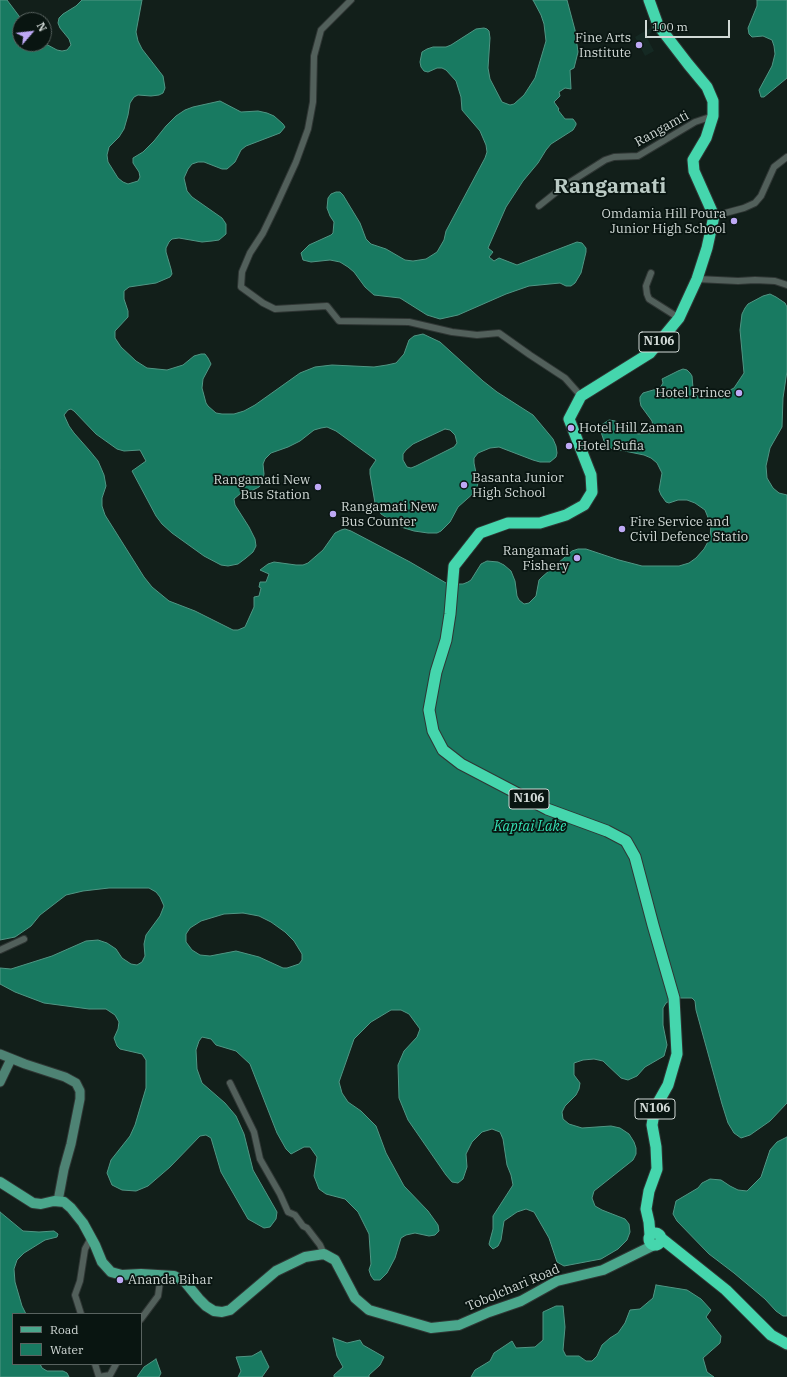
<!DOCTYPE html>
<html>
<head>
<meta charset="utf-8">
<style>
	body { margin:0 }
	#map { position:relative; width:787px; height:1377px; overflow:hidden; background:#121f1a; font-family:"IBM Plex Serif",serif }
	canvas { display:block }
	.legend { position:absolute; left:12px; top:1313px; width:130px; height:52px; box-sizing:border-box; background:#091511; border:1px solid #596360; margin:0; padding:5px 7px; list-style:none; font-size:12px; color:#d1d9d6 }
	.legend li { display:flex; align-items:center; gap:8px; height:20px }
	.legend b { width:20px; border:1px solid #596360 }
	.north { position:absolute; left:12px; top:12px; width:40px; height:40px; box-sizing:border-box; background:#091511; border:1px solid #596360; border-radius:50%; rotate:62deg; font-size:11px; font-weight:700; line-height:16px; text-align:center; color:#d1d9d6 }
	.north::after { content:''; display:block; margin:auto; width:14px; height:18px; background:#bea9f5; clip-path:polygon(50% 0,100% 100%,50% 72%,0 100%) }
	.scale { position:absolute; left:645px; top:20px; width:85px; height:18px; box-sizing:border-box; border:2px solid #d1d9d6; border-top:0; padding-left:5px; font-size:12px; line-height:14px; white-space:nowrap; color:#d1d9d6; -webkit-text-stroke:3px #091511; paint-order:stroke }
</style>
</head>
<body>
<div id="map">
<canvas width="787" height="1377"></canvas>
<ul class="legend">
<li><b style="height:5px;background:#4aa78c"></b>Road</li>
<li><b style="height:11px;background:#187a61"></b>Water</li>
</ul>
<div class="north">N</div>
<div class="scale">100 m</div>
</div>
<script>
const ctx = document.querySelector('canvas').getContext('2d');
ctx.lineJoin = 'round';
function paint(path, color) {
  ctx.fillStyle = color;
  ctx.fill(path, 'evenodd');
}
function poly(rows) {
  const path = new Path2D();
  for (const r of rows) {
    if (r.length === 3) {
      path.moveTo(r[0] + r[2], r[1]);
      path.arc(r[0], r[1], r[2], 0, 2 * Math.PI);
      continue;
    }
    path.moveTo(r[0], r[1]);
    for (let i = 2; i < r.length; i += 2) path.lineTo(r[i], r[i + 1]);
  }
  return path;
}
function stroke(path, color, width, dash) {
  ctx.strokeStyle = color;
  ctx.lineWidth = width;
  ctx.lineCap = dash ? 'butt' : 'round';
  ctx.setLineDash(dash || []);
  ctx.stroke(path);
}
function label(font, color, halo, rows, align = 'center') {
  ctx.font = font + ' "IBM Plex Serif",serif';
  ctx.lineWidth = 3.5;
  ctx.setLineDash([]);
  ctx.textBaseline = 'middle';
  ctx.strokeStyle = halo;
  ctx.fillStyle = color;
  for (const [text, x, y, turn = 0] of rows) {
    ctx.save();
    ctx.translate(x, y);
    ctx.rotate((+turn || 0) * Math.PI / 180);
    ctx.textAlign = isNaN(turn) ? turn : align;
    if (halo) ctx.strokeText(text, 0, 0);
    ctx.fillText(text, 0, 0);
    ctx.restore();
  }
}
paint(poly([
	[652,27,654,31,646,36,654,51,645,56,635,37]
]), '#152923');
const water = poly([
	[0,0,7,0,22,20,20,20,20,44,44,43,57,50,62,51,67,50,71,45,69,39,60,28,58,23,59,18,63,14,76,6,82,0,142,0,136,32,138,41,142,49,163,76,165,88,163,93,159,95,151,96,138,95,134,97,130,103,128,115,124,129,119,137,109,147,107,155,108,162,118,178,123,182,128,184,138,181,140,177,139,172,133,163,133,158,143,152,154,141,166,126,176,116,185,110,193,107,220,101,241,112,258,111,267,113,274,116,283,124,285,127,280,133,246,146,241,150,235,162,227,169,222,169,204,162,198,162,192,164,188,169,184,178,187,191,192,197,222,218,226,224,226,234,219,240,212,241,202,242,179,238,172,239,169,242,166,248,166,252,171,269,172,274,170,277,156,283,129,287,124,291,124,299,128,311,128,317,115,331,115,338,121,347,136,361,147,368,167,370,183,365,194,356,201,354,205,354,208,358,211,364,203,379,202,388,206,403,208,406,216,413,222,414,234,414,244,411,255,405,300,373,315,367,332,365,374,367,387,365,396,363,404,354,409,340,414,336,423,334,440,342,483,381,497,392,533,415,553,439,556,446,557,453,556,457,550,462,540,462,533,460,499,447,490,448,478,453,474,458,474,463,478,483,476,491,458,507,450,522,441,531,437,533,428,533,414,531,401,527,381,514,375,503,370,474,370,469,376,460,336,431,327,427,321,428,314,430,300,441,288,447,271,453,265,459,263,464,264,474,262,483,259,487,249,492,241,493,234,499,235,505,249,527,255,539,256,546,253,552,246,558,238,564,228,566,221,565,204,556,172,533,162,524,156,516,132,471,146,461,140,450,124,451,117,449,96,434,74,411,71,409,68,410,64,415,69,426,74,433,89,450,98,461,104,475,106,486,102,498,102,506,105,515,144,577,152,587,169,601,195,611,233,630,238,630,245,627,254,607,254,597,259,596,261,588,259,587,260,582,266,582,269,574,260,570,268,564,274,562,296,565,303,565,308,563,323,550,335,533,341,530,345,529,351,531,410,562,446,583,452,584,463,584,468,582,471,580,481,564,487,561,498,562,504,565,511,571,515,581,517,596,519,600,524,604,529,603,536,596,539,580,542,577,565,557,572,551,578,549,586,549,619,560,642,566,679,566,689,563,696,558,704,549,710,538,711,525,705,510,695,503,687,500,678,500,669,503,666,502,661,495,659,490,662,473,657,463,651,458,644,455,610,448,604,441,601,432,600,426,609,420,615,421,638,434,650,433,653,426,652,421,641,406,640,401,640,397,643,393,660,388,663,383,662,379,678,371,683,369,687,370,690,373,692,376,693,388,696,395,700,398,707,398,717,397,734,388,744,373,740,330,742,314,745,308,748,304,763,296,770,294,776,297,785,303,787,307,787,371,783,398,782,427,770,448,766,466,767,478,773,488,779,493,787,495,787,1103,770,1121,750,1135,741,1138,734,1133,728,1123,722,1104,696,1010,695,1001,692,998,674,998,666,1003,663,1008,663,1025,667,1045,664,1056,645,1067,637,1076,628,1080,621,1078,603,1061,594,1059,583,1060,574,1063,574,1075,580,1083,579,1089,576,1095,565,1106,562,1112,563,1119,569,1124,582,1128,611,1126,620,1128,629,1134,634,1142,636,1148,636,1154,633,1160,594,1191,592,1198,595,1206,602,1210,625,1219,629,1224,630,1232,627,1240,618,1249,601,1259,564,1266,557,1262,549,1238,534,1212,526,1209,517,1212,504,1221,501,1240,498,1246,493,1249,490,1246,489,1244,493,1229,493,1216,513,1185,511,1175,507,1165,503,1139,500,1132,492,1129,482,1132,472,1142,466,1154,467,1167,463,1179,458,1183,452,1182,446,1175,408,1120,399,1098,398,1065,404,1051,417,1037,420,1029,409,1014,401,1010,391,1010,371,1022,354,1039,339,1082,342,1093,348,1102,361,1111,376,1126,386,1153,404,1186,428,1211,438,1225,439,1231,435,1235,429,1236,415,1233,406,1235,401,1238,395,1258,387,1273,380,1280,374,1280,371,1276,369,1270,371,1264,369,1234,358,1212,345,1199,326,1194,319,1189,314,1176,317,1157,310,1147,304,1147,291,1154,286,1149,277,1133,250,1064,236,1051,216,1045,211,1039,202,1037,199,1041,196,1050,197,1069,202,1083,225,1103,236,1116,244,1134,253,1170,277,1212,276,1219,270,1227,264,1228,248,1219,221,1172,211,1138,206,1135,200,1136,170,1167,148,1186,136,1191,122,1190,112,1185,107,1173,111,1160,130,1136,135,1125,146,1088,146,1060,142,1054,120,1049,117,1046,114,1038,118,1029,119,1022,115,1015,106,1009,89,1009,44,1003,15,992,0,984,0,968,11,969,52,956,86,941,98,940,107,943,116,949,122,958,131,964,137,965,142,962,145,956,144,944,146,935,160,916,164,906,160,897,156,892,149,888,109,888,83,891,66,895,40,915,31,926,15,937,0,940,0,0],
	[445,429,450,430,455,435,457,443,454,447,416,466,411,468,407,467,403,460,403,454,406,450,413,444,445,429],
	[243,913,259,916,271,922,285,932,294,941,302,954,302,960,299,964,287,968,283,968,259,957,236,951,210,956,200,955,192,950,186,942,186,934,190,928,201,921,224,914,243,913],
	[533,0,567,0,575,30,578,52,574,68,570,70,571,89,565,88,559,92,560,96,554,102,559,109,558,110,565,119,573,119,576,123,576,125,573,130,551,144,546,150,538,163,523,181,506,207,488,248,493,252,489,257,494,261,499,258,517,265,577,242,582,243,586,248,586,252,581,273,575,283,571,286,566,286,560,283,529,286,506,294,458,315,440,319,427,315,400,298,374,295,365,287,354,272,348,267,340,262,330,260,311,262,303,260,301,253,309,245,331,235,333,233,334,222,330,216,327,208,328,198,331,194,336,192,340,192,343,195,360,223,366,239,371,244,386,249,405,260,413,261,426,259,437,252,444,240,446,231,485,158,487,152,486,145,480,131,462,110,461,97,456,81,446,70,442,68,437,68,428,72,424,71,421,67,420,62,422,52,427,49,433,47,446,47,451,45,476,29,484,28,487,29,489,31,490,38,488,68,490,79,502,102,510,105,514,104,524,95,535,78,546,41,544,24,541,15,533,0],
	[757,0,787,0,787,78,764,97,761,97,759,90,772,66,775,54,774,46,772,40,763,36,752,37,749,34,748,28,757,6,757,0],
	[787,1137,787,1316,783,1316,776,1311,765,1299,734,1273,709,1254,677,1221,673,1214,676,1201,698,1188,702,1183,710,1179,721,1180,730,1186,738,1190,747,1191,761,1177,770,1150,777,1142,787,1137],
	[0,1212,23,1231,39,1232,54,1231,58,1234,57,1237,45,1240,24,1253,17,1260,14,1269,15,1282,22,1306,26,1314,13,1314,13,1364,40,1364,42,1368,47,1371,63,1371,67,1373,69,1377,0,1377,0,1212],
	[656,1285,687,1290,701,1299,711,1310,706,1317,721,1336,720,1343,703,1358,707,1372,714,1377,471,1377,475,1370,490,1361,494,1353,512,1341,516,1348,535,1347,543,1340,543,1312,556,1306,563,1306,565,1327,563,1350,566,1356,579,1356,586,1361,592,1361,597,1356,602,1345,610,1338,618,1333,625,1323,630,1310,640,1309,653,1298,656,1285],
	[333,1338,347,1343,360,1340,363,1345,384,1357,380,1365,369,1375,369,1377,334,1377,334,1375,343,1367,337,1356,333,1338],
	[261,1351,269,1367,262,1377,238,1377,241,1371,236,1357,252,1356,261,1351],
	[156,1359,161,1373,159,1377,137,1377,144,1367,156,1359]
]);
paint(water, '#187a61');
stroke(water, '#509684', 1);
const street = poly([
	[351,0,321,30,314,56,313,102,308,129,296,162,276,206,263,233,250,253,242,272,241,287,263,303,275,309,327,306,339,321,409,322,452,332,477,335,499,333,530,355,565,378,581,396],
	[539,206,564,186,605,160,614,157,638,156,695,122,713,116],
	[714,216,744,208,755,203,761,196,774,167,787,157],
	[651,273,646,286,647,294,649,299,679,318],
	[697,279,738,281,755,280,775,281,787,285],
	[0,950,24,939],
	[230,1083,254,1132,260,1159,280,1194,288,1212,295,1215,303,1226,307,1228,320,1245,324,1254],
	[81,1314,75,1295,80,1281,85,1249,91,1238],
	[141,1319,158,1296,161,1275],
	[95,1364,99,1377],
	[99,1377,110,1375,116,1364]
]);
const secondary = poly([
	[0,1054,25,1064,65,1077,76,1083,80,1091,80,1099,71,1144,64,1169,58,1201],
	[0,1082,11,1059]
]);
const primary = poly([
	[0,1182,33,1203,41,1204,54,1201,64,1202,71,1208,83,1223,95,1245,102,1262,111,1272,122,1275,141,1274,174,1276,185,1282,199,1299,206,1306,214,1311,222,1312,230,1310,276,1271,305,1257,324,1254,335,1260,355,1298,369,1310,431,1328,459,1325,489,1312,521,1301,557,1281,603,1270,654,1245]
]);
const highway = poly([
	[649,0,658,25,688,64,707,87,713,101,713,116,706,138,693,160,694,171,714,216,707,248,697,279,679,318,650,353,581,396,569,419,591,475,592,492,584,505,566,515,540,523,508,523,480,533,454,566,450,614,446,640,436,672,429,710,433,731,443,750,461,764,547,809,607,831,626,841,635,857,653,925,674,998,677,1054,668,1085,655,1108,652,1125,656,1147,657,1169,649,1191,646,1209,649,1222,650,1235],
	[655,1239,6],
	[661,1238,726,1290,771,1335,787,1344]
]);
stroke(street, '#2f3634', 8);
stroke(secondary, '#2f3634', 11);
stroke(primary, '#2f3634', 12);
stroke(highway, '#2f3634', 13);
stroke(street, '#52605b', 6);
stroke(secondary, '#4e8374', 9);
stroke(primary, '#4aa78c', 10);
stroke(highway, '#45d6ad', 11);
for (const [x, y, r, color] of [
	[639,45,4,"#bea9f5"],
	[734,221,4,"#bea9f5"],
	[739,393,4,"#bea9f5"],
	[571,428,4,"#bea9f5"],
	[569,446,4,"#bea9f5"],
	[464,485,4,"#bea9f5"],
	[318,487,4,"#bea9f5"],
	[333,514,4,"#bea9f5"],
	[622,529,4,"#bea9f5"],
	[577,558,4,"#bea9f5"],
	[120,1280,4,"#bea9f5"]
]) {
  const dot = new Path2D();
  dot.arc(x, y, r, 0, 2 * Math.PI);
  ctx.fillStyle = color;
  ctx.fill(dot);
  stroke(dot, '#091511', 1.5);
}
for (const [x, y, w] of [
	[659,342,40],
	[529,799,40],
	[655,1109,40]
]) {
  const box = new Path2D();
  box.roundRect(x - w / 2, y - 10, w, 20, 3);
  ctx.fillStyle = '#091511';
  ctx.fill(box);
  stroke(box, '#d1d9d6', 1);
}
label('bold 12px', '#d1d9d6', null, [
	["N106",659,342],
	["N106",529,799],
	["N106",655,1109]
]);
label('13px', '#d1d9d6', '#091511', [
	["Fine Arts",631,38,"right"],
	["Institute",631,53,"right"],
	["Omdamia Hill Poura",726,214,"right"],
	["Junior High School",726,229,"right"],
	["Hotel Prince",731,393,"right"],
	["Hotel Hill Zaman",579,428],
	["Hotel Sufia",577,446],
	["Basanta Junior",472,478],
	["High School",472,493],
	["Rangamati New",310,480,"right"],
	["Bus Station",310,495,"right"],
	["Rangamati New",341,507],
	["Bus Counter",341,522],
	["Fire Service and",630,522],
	["Civil Defence Statio",630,537],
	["Rangamati",569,551,"right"],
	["Fishery",569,566,"right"],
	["Ananda Bihar",128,1280]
], 'left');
label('13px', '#d1d9d6', '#091511', [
	["Rangamti",662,129,-29],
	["Tobolchari Road",513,1288,-23]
]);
label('italic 14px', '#34e0b3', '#091511', [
	["Kaptai Lake",530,827]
]);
label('bold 21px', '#bacac4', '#091511', [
	["Rangamati",610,187]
]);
</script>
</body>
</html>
